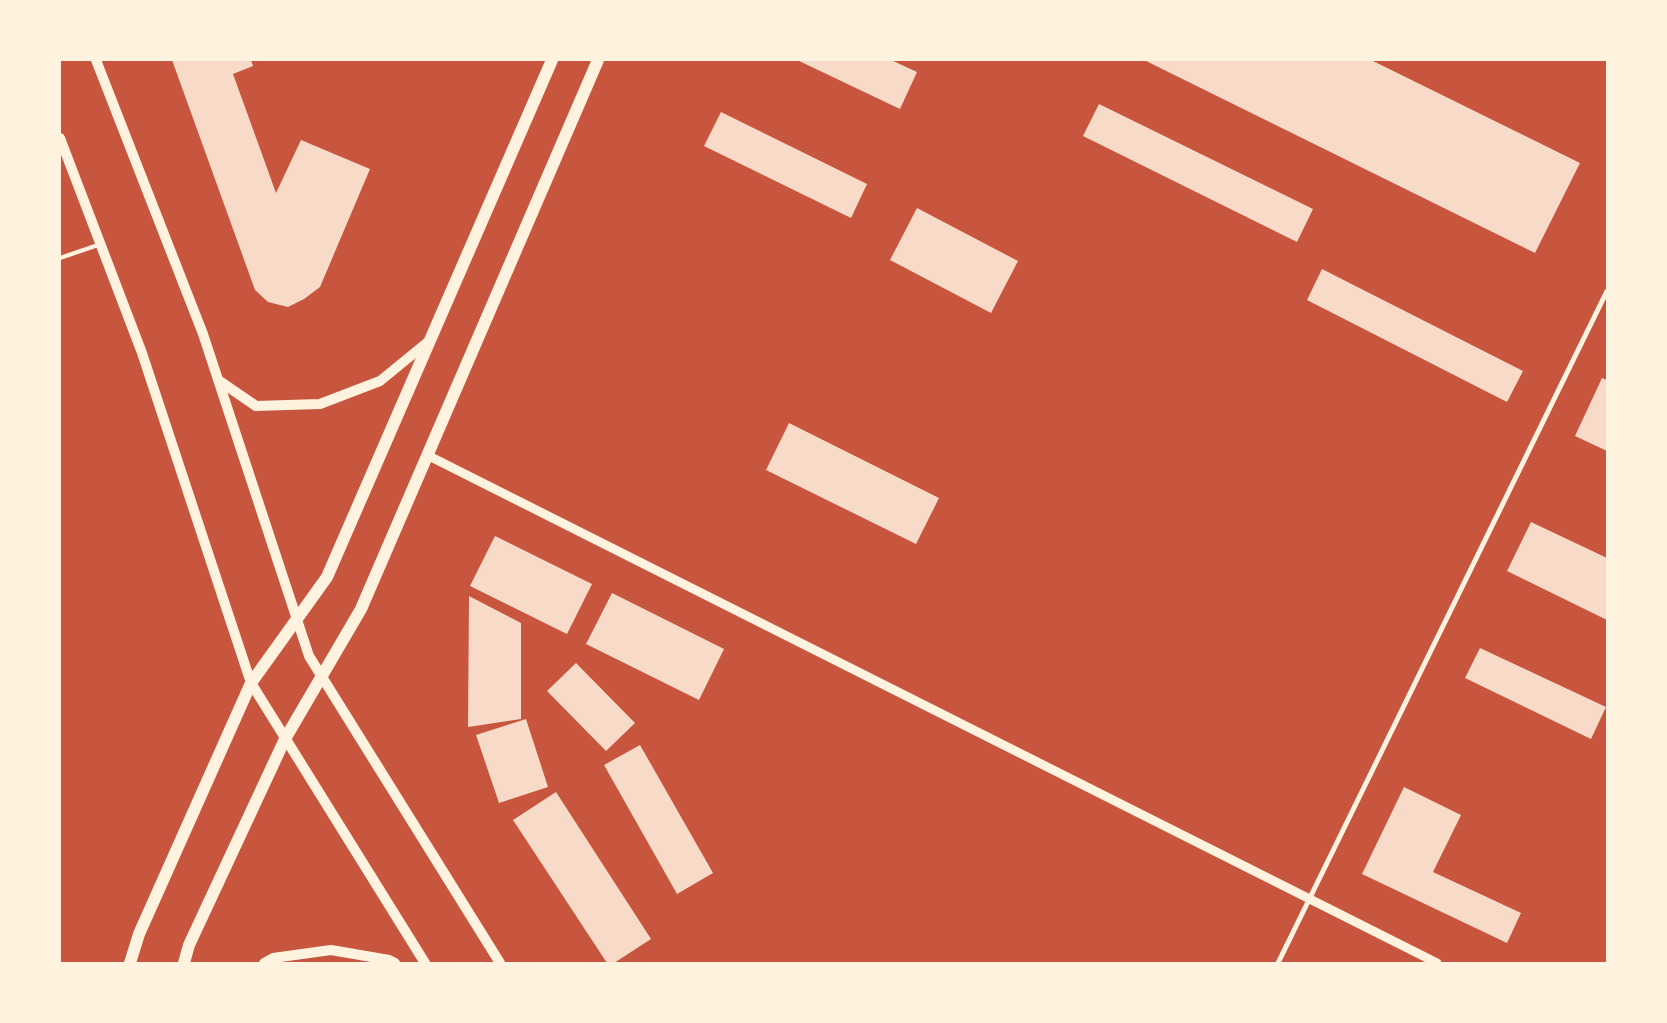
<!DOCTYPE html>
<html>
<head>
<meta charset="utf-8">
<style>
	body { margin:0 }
	#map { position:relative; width:1667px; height:1023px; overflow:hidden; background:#c8553d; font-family:"Open Sans",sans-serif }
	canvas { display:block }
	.frame { position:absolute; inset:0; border:61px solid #fff3e0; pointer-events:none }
</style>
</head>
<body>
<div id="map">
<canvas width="1667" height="1023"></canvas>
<div class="frame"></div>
</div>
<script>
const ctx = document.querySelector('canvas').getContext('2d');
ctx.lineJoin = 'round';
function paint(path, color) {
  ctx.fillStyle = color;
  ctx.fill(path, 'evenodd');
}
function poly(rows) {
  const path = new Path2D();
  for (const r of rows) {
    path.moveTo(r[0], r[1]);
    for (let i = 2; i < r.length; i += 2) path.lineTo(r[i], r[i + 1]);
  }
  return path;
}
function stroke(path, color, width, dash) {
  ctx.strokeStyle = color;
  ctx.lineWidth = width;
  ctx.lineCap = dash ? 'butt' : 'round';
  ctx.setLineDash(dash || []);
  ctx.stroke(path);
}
paint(poly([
	[172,60,251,60,253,66,233,74,276,193,301,140,370,169,320,287,304,299,288,307,268,302,255,290],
	[797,60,891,60,917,72,900,109],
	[1144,60,1371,60,1580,163,1535,253],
	[1099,104,1313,209,1297,242,1083,136],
	[721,112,867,184,851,218,704,146],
	[917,208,1018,261,991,313,890,260],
	[1322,269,1523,371,1507,402,1307,300],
	[1602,378,1607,380,1607,451,1575,436],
	[789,423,939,498,916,544,766,470],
	[1531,522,1607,558,1607,620,1507,571],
	[495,536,592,584,567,634,470,586],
	[612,593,724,649,699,700,586,644],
	[469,596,521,623,521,719,468,727],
	[1480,648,1606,707,1591,739,1465,678],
	[576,663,635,723,606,751,547,691],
	[526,719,548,787,499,803,476,735],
	[640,745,713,873,677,894,604,765],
	[1404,787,1461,815,1433,872,1521,913,1507,943,1362,874],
	[556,792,651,939,614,963,607,963,513,820]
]), '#f7dbc8');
stroke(poly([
	[60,258,98,245]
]), '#fff3e0', 4);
stroke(poly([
	[1278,963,1607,291]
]), '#fff3e0', 5);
stroke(poly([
	[427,455,1437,963]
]), '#fff3e0', 9);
stroke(poly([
	[96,60,203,334,309,656,500,963],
	[60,138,142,353,251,683,425,963],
	[218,380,256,406,320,404,380,381,429,341],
	[264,963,273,958,331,950,389,960,395,963]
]), '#fff3e0', 10);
stroke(poly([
	[130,963,139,934,251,683,327,577,552,60],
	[184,963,189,945,285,739,361,609,598,60]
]), '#fff3e0', 12);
</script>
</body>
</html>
